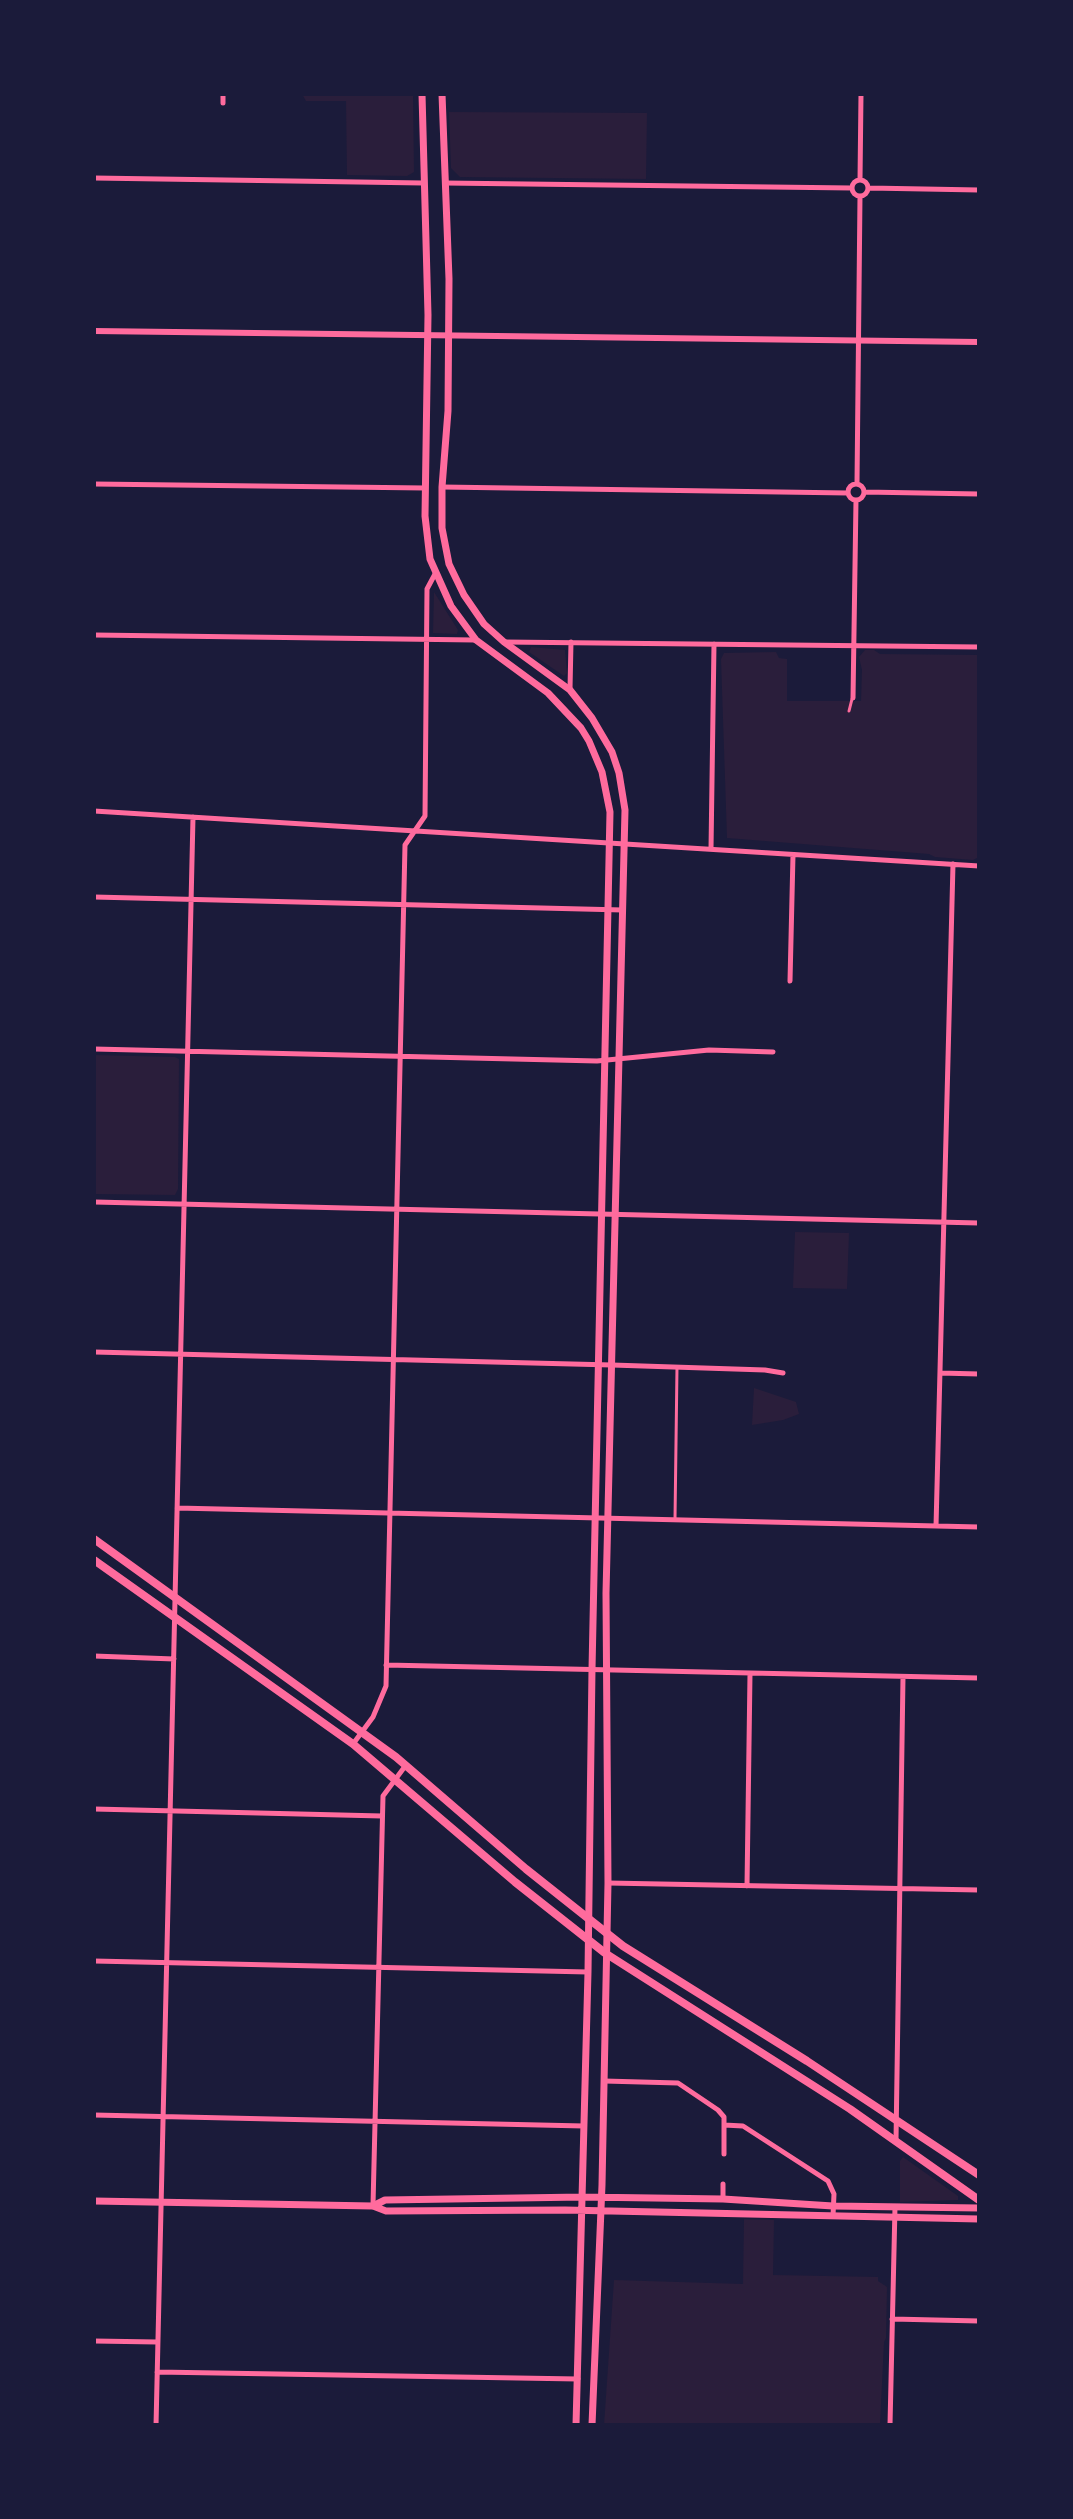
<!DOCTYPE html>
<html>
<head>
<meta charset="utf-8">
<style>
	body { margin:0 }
	#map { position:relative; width:1073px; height:2519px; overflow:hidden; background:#1b1b3a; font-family:Merriweather,serif }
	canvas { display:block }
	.frame { position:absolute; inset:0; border:96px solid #1b1b3a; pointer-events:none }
</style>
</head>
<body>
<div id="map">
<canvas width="1073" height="2519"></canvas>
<div class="frame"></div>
</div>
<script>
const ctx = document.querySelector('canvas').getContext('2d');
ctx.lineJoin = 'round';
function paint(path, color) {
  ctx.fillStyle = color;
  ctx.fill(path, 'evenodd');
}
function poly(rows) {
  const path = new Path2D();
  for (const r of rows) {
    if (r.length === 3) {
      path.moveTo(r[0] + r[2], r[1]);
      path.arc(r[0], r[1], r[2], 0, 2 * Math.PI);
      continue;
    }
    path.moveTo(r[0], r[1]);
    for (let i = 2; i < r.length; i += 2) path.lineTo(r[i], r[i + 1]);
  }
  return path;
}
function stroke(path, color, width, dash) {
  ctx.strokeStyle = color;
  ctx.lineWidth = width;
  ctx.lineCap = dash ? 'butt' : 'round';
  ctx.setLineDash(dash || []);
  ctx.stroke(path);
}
paint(poly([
	[302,94,413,94,414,172,407,176,347,175,346,101,306,101],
	[449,112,647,113,646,179,460,177,451,168],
	[434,592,458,630,457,634,433,633],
	[531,647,565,650,567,673,564,676,529,652],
	[865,650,874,650,880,654,979,655,979,857,973,860,935,857,929,854,727,838,721,659,724,653,776,652,779,658,787,659,787,701,861,701,862,670,859,657],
	[94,1055,175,1057,179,1059,178,1189,175,1195,94,1194],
	[795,1232,849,1233,847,1289,793,1288],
	[754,1388,796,1402,799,1414,783,1420,752,1425],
	[903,2157,958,2196,958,2200,900,2202,900,2161],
	[744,2219,774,2220,773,2275,878,2277,878,2281,887,2287,886,2338,884,2342,880,2425,604,2425,614,2280,743,2284]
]), '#2a1e3b');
stroke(poly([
	[849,711,852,699],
	[675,1519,677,1367]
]), '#ff6b9d', 3);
stroke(poly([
	[223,103,223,94],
	[94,178,423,183],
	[860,180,861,94],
	[860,188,8],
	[445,183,852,188],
	[869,188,979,190],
	[857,483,860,196],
	[856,492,8],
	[94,484,425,488],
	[442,487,848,493],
	[864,492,979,494],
	[94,635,475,640],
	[504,642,979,647],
	[570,689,571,642],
	[853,698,856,500],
	[94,811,979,866],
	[711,849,714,644],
	[94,897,623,910],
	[790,981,793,855],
	[94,1049,597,1061,709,1050,773,1052],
	[94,1202,979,1223],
	[94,1352,612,1365,765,1370,783,1373],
	[940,1373,979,1374],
	[177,1508,979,1527],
	[936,1526,953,864],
	[94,1656,174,1659],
	[386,1665,979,1678],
	[353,1744,373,1717,386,1686,405,845,425,816,427,589,435,574],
	[94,1809,382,1816],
	[608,1883,979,1890],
	[747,1886,750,1674],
	[94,1961,588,1972],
	[604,2081,678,2083,718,2110,724,2117,724,2154],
	[94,2115,584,2126],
	[724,2125,743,2126,828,2181,834,2194,833,2216],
	[896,2140,903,1677],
	[723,2199,723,2184],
	[373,2205,383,1796,406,1765],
	[892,2319,979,2321],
	[94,2341,157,2342],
	[157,2372,578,2379],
	[156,2425,193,817],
	[890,2425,895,2207]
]), '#ff6b9d', 5);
stroke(poly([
	[94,331,979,342]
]), '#ff6b9d', 6);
stroke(poly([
	[422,94,428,315,425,516,430,559,451,606,476,640,548,693,581,728,589,741,602,772,610,812,592,1669,588,1972,576,2425],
	[442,94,449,279,448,411,442,487,442,528,449,564,464,595,484,624,504,642,570,690,592,718,612,752,619,773,625,810,606,1593,608,1883,602,2185,592,2425],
	[94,2201,373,2206,386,2211,565,2210,979,2219],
	[373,2206,385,2200,583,2197,723,2199,833,2206,979,2208]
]), '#ff6b9d', 7);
stroke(poly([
	[94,1539,396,1757,526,1869,623,1946,807,2061,979,2175],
	[94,1560,353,1744,515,1882,605,1953,850,2109,979,2200]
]), '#ff6b9d', 8);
</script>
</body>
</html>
